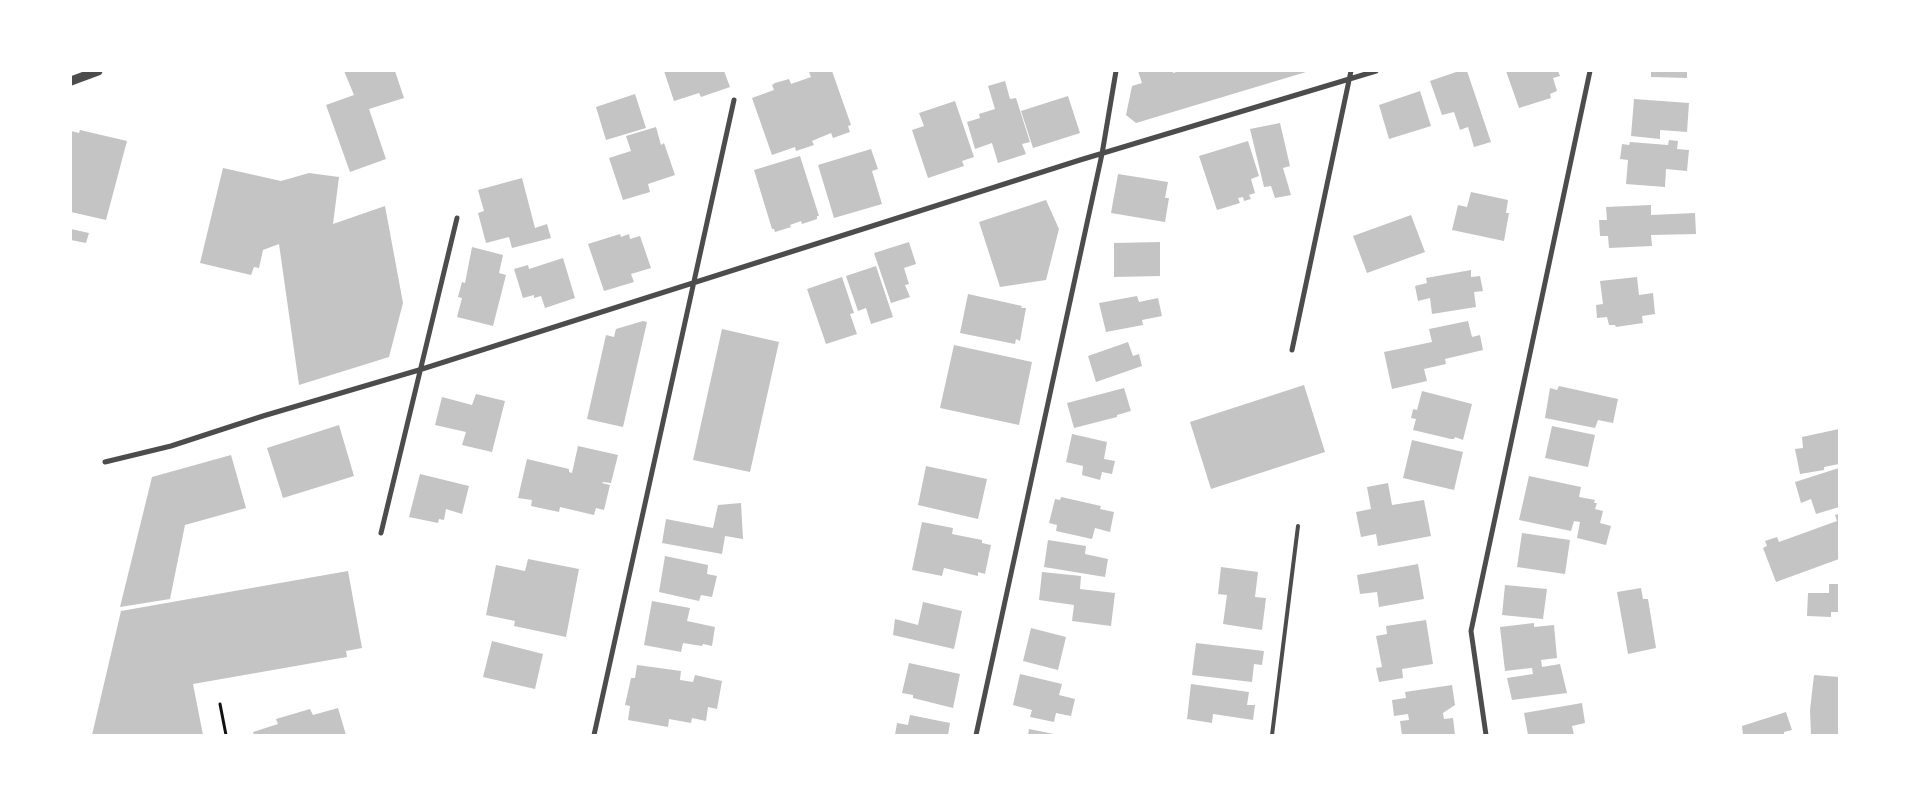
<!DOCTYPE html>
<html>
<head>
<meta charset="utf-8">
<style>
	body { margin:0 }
	#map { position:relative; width:1910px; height:806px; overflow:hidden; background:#fff; font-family:Commissioner,sans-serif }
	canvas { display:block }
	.frame { position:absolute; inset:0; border:72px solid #fff; pointer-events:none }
</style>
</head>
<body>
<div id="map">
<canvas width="1910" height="806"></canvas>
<div class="frame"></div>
</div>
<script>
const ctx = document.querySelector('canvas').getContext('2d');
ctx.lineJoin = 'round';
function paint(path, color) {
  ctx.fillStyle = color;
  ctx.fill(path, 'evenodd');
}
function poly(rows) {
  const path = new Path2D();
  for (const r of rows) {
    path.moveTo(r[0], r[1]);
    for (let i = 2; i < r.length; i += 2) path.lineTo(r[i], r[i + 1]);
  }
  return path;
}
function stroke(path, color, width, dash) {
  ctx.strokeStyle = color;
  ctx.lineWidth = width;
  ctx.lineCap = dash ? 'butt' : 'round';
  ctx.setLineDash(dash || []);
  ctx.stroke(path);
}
paint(poly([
	[344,71,395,71,404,98,369,109,386,159,350,172,326,105,354,95],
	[664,71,724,71,730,87,701,97,699,93,674,101],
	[811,71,832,71,851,125,848,126,850,132,833,138,831,133,812,141,814,145,796,151,795,147,772,155,752,98,774,90,772,85,775,83,789,79,791,84,811,77,809,72],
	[1138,71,1173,71,1173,73,1180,71,1306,72,1136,123,1126,115,1132,86,1142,83],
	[1459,71,1467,71,1491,142,1474,147,1468,127,1460,130,1454,112,1442,115,1430,81],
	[1506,71,1558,71,1560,76,1553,78,1557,91,1550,94,1551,98,1519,108],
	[1651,71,1687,71,1687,78,1651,77],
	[1005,81,1010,99,1016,98,1030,142,1022,144,1026,154,998,163,992,143,975,149,967,122,980,118,979,114,995,109,988,86],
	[1420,91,1431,126,1389,139,1379,105],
	[635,94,646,128,606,140,596,107],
	[1068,96,1080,133,1033,148,1021,111],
	[1634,99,1689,103,1687,132,1660,130,1660,139,1631,136],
	[955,101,974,157,962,161,964,166,928,178,912,130,924,126,919,113],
	[1280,123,1290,166,1283,168,1291,195,1275,198,1271,186,1264,187,1250,129],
	[656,127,661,145,664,143,675,175,648,184,650,192,623,200,609,158,631,151,626,136],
	[80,130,127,141,106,220,71,212,71,131,79,133],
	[1669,140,1678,141,1677,149,1689,150,1687,171,1666,169,1665,187,1626,184,1628,160,1620,159,1622,144,1629,145,1630,142,1668,145],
	[1248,141,1259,176,1251,179,1255,193,1249,195,1251,199,1244,201,1243,197,1238,198,1240,203,1217,210,1199,156],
	[871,149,878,169,872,171,882,204,834,218,818,165],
	[800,156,819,216,817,216,817,219,802,224,801,221,790,225,791,227,775,232,774,229,772,229,754,170],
	[223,168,281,181,309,173,339,177,333,224,385,206,403,303,389,357,299,385,279,244,263,250,259,268,254,267,251,275,200,263],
	[1118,174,1168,182,1165,198,1169,198,1165,222,1111,213],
	[522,178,535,228,547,224,551,238,512,248,509,237,486,243,478,213,484,211,478,190],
	[1471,192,1508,200,1506,213,1509,213,1504,241,1452,230,1458,205,1467,207],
	[1046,200,1059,229,1046,280,1000,287,979,222],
	[1651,205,1651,215,1695,213,1696,234,1651,235,1652,246,1609,248,1608,236,1600,236,1599,220,1607,220,1606,207],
	[1411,215,1425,252,1367,273,1353,236],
	[71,229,89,233,86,243,71,240],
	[620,234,621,237,629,234,630,239,640,236,651,268,631,274,634,282,604,291,588,244],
	[909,242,916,264,904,268,909,284,905,285,910,297,891,303,874,253],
	[1160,242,1160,276,1114,277,1114,243],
	[472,247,503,255,499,273,506,275,493,326,457,317,462,298,458,297,462,282,465,283],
	[563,258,575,298,545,308,541,296,534,298,534,295,523,298,514,269,528,265,529,269],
	[876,266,893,317,871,324,866,308,858,311,846,276],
	[1471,270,1471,277,1480,276,1483,291,1474,292,1476,307,1432,314,1430,298,1418,301,1415,286,1427,283,1426,278],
	[842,277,854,313,850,314,857,334,826,344,807,289],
	[1637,277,1639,295,1653,293,1655,314,1642,316,1643,323,1616,327,1615,325,1609,325,1607,317,1597,318,1596,305,1603,304,1600,281],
	[968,294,1022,306,1021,308,1026,308,1020,341,1016,339,1015,344,960,333],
	[1137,296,1139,302,1158,298,1162,316,1142,320,1143,325,1106,332,1099,303],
	[643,321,647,322,623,427,587,419,606,335,614,337,616,329],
	[1468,321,1472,337,1480,335,1483,350,1445,359,1446,364,1424,369,1427,381,1392,389,1384,352,1432,342,1429,329],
	[722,329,779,342,750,472,693,460],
	[1128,342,1133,356,1139,354,1142,366,1096,382,1088,356],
	[954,345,1032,362,1019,425,940,408],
	[1304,385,1325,452,1211,489,1190,422],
	[1559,386,1618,399,1613,423,1598,420,1595,428,1545,418,1550,388,1557,390],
	[1124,388,1131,411,1117,415,1117,417,1074,428,1067,403],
	[1422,391,1472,404,1463,440,1455,437,1454,439,1451,439,1413,430,1416,419,1411,418,1413,409,1417,410],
	[476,394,505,401,492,452,462,445,466,432,435,425,442,397,472,405],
	[339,425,354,476,283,498,267,448],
	[1552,426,1595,435,1588,467,1545,458],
	[1839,429,1839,464,1824,467,1824,470,1800,474,1795,449,1803,448,1802,437],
	[1072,434,1107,442,1104,459,1115,461,1112,474,1102,472,1100,480,1082,475,1083,466,1066,462],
	[1412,440,1463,452,1454,490,1403,478],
	[578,446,618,455,611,483,603,482,602,483,610,485,604,510,596,508,594,515,560,507,559,512,531,506,532,500,518,498,527,459,569,469,569,472,572,473],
	[231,455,246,508,185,525,170,599,120,607,152,477],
	[926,466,987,479,978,519,918,505],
	[1839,468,1839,507,1816,514,1811,499,1801,503,1795,482],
	[420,474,469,486,462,514,446,509,444,520,439,519,438,523,409,517],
	[1529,476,1581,487,1579,497,1595,500,1594,503,1597,503,1595,509,1603,511,1600,523,1611,526,1606,545,1577,538,1580,522,1574,521,1571,531,1519,520],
	[1388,483,1392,505,1424,500,1431,536,1378,546,1376,534,1361,537,1356,512,1371,509,1367,487],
	[1061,497,1101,506,1100,509,1114,512,1110,532,1095,528,1092,539,1056,531,1057,525,1049,523,1055,499,1060,500],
	[741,503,743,539,725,536,722,554,662,543,666,519,713,528,718,505],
	[1839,514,1839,559,1776,582,1763,548,1767,546,1765,541,1777,537,1779,542,1837,521,1835,515],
	[922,522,953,528,952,534,982,540,982,543,991,545,985,574,978,572,978,576,944,568,942,576,912,570],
	[1522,533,1570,540,1565,574,1517,567],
	[1048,540,1086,546,1085,554,1108,559,1105,577,1044,567],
	[665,556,708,565,707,574,717,576,712,597,701,595,699,601,659,592],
	[528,559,579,569,566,637,514,626,515,621,486,615,496,565,525,571],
	[1418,564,1424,599,1379,607,1377,592,1360,594,1357,575],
	[1221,567,1258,572,1255,597,1266,598,1262,630,1223,624,1227,595,1218,594],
	[348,571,362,648,346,651,347,657,193,684,203,735,92,735,121,611],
	[1042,572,1081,576,1080,589,1115,593,1111,626,1072,621,1074,605,1039,600],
	[1829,584,1839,584,1839,612,1831,612,1831,617,1807,616,1808,593,1829,593],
	[1505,585,1547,589,1543,619,1502,615],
	[1641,588,1643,599,1648,599,1656,648,1628,654,1617,592],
	[652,601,690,608,687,621,715,627,712,646,703,644,702,646,683,643,681,652,644,645],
	[923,602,962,611,954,649,893,635,895,619,918,625],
	[1426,620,1433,664,1402,669,1403,678,1379,682,1376,668,1382,667,1376,636,1387,634,1386,626],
	[1534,623,1534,627,1554,625,1557,658,1541,660,1542,667,1560,664,1567,693,1512,700,1507,678,1533,674,1532,668,1540,667,1505,671,1500,627],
	[1031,628,1066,637,1058,670,1023,661],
	[492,641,543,654,535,689,483,677],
	[1196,643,1264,651,1262,665,1254,664,1252,682,1192,675],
	[909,663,960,674,953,708,913,698,913,695,902,693],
	[637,665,681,671,680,680,693,682,695,675,722,681,717,709,708,707,706,721,692,718,691,723,669,719,668,727,628,720,630,706,625,705,631,678,635,678],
	[1020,674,1062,684,1059,695,1075,699,1071,716,1056,713,1054,722,1030,717,1032,710,1013,705],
	[1814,675,1839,677,1839,735,1811,735,1810,710],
	[1191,684,1249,692,1247,705,1255,705,1253,720,1213,714,1212,723,1187,719],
	[1452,685,1455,705,1443,713,1444,719,1453,718,1455,735,1402,735,1400,721,1409,720,1408,714,1394,716,1392,700,1406,698,1405,692],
	[1582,703,1585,723,1572,726,1574,735,1528,735,1524,713],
	[338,708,346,735,254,735,253,732,278,724,276,719,310,709,313,715],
	[1786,712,1792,730,1784,732,1784,735,1743,735,1742,726],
	[910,715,950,723,948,735,895,735,897,723,908,725],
	[1029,729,1054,734,1054,735,1028,735]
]), '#c4c4c4');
stroke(poly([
	[220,704,226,735]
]), '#111', 3);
stroke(poly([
	[1272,735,1298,526]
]), '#4c4c4c', 4);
stroke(poly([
	[1292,350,1351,71],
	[105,462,171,446,263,416,419,370,1080,160,1376,71],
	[381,533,457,218],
	[594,735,734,100],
	[976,735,1102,154,1116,71],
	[1486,735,1471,631,1590,71]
]), '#4c4c4c', 5);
stroke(poly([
	[71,81,98,71]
]), '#4c4c4c', 9);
</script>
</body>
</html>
